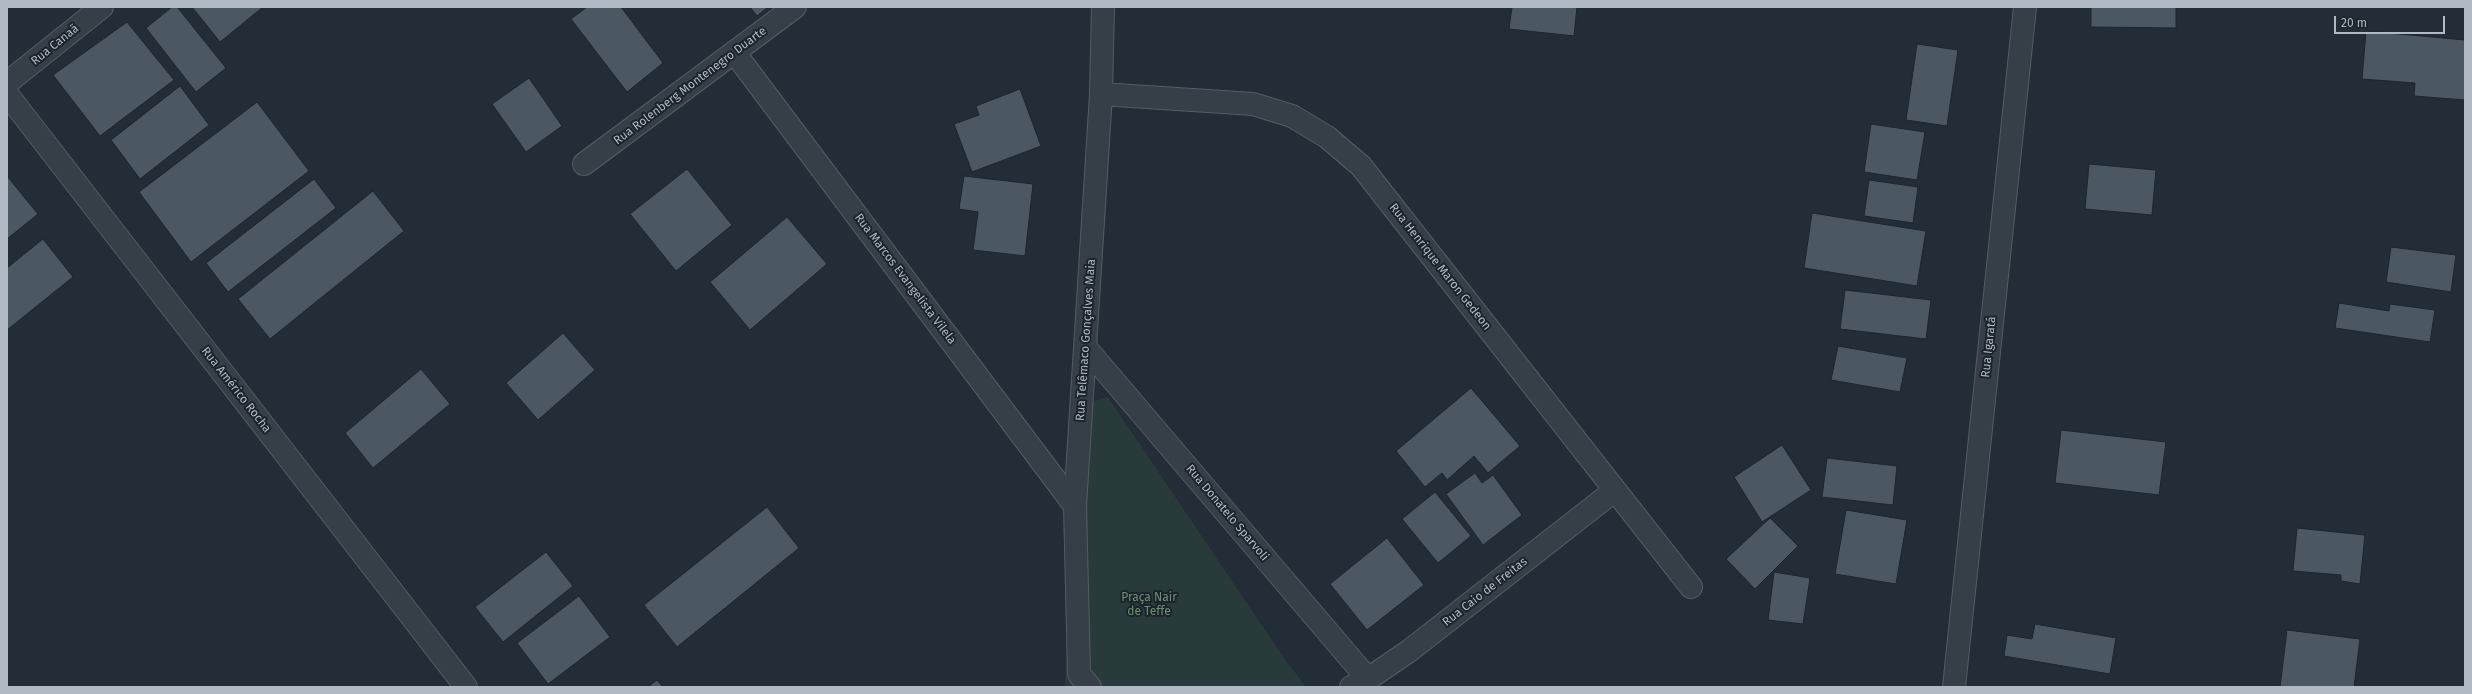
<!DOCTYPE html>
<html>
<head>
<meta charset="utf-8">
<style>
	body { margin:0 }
	#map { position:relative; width:2472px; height:694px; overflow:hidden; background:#232d37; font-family:"Fira Sans",sans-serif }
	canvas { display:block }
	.frame { position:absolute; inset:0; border:8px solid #b1b9c4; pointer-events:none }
	.scale { position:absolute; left:2334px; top:16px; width:111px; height:18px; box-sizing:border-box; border:2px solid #b1b9c4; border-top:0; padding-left:5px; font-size:12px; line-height:14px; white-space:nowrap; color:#b1b9c4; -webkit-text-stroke:3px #1c232c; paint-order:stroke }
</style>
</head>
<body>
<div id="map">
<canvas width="2472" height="694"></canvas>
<div class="frame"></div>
<div class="scale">20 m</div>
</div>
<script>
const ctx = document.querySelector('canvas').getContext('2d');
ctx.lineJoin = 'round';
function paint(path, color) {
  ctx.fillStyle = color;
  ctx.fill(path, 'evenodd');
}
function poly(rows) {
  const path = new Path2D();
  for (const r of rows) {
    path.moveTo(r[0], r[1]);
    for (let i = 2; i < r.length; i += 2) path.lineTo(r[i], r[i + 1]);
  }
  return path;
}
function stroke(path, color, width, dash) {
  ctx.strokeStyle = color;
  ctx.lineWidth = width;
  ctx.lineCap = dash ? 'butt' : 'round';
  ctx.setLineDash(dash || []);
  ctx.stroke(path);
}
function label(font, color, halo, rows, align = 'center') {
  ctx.font = font + ' "Fira Sans",sans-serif';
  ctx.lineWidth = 4;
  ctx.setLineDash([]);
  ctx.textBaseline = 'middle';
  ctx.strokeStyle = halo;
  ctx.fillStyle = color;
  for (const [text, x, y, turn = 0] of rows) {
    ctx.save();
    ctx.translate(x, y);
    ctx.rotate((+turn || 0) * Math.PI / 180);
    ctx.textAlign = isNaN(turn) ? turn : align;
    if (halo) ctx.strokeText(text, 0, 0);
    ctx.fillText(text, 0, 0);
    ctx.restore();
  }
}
paint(poly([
	[1108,397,1279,651,1305,686,1065,687,1073,510,1085,404]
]), '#283b3a');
const building = poly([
	[172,7,177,7,226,68,196,92,146,28,172,7],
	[192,7,263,7,220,42,192,7],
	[587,7,621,7,663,63,627,92,571,19,587,7],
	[750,7,768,7,757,16,750,7],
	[1512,7,1577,7,1574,36,1509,29,1512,7],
	[2091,7,2176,7,2176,28,2091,27,2091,7],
	[127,22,174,80,100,136,53,75,127,22],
	[2366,31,2465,40,2465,100,2414,96,2415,83,2362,79,2366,31],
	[1917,44,1958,50,1947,126,1906,120,1917,44],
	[529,78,562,126,526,152,492,104,529,78],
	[180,86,209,125,140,179,111,140,180,86],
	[1020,89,1041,146,972,172,954,124,979,115,976,106,1020,89],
	[257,102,309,171,191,262,139,192,257,102],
	[1871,124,1925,132,1917,180,1864,172,1871,124],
	[2089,164,2156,170,2152,215,2085,209,2089,164],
	[687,169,732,225,676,271,630,214,687,169],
	[7,176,38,214,7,239,7,176],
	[964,176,1033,184,1025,256,973,250,978,212,959,209,964,176],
	[314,179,336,208,228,292,206,263,314,179],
	[1869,180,1918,187,1913,223,1864,216,1869,180],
	[373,191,404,231,270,339,238,299,373,191],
	[1812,213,1926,231,1917,286,1804,268,1812,213],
	[787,217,827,264,750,330,710,282,787,217],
	[43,239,73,277,7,330,7,268,43,239],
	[2391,247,2456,255,2451,292,2386,282,2391,247],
	[1845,290,1931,300,1926,339,1840,329,1845,290],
	[2339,303,2389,311,2390,304,2435,310,2430,342,2335,328,2339,303],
	[563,333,595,370,538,420,506,383,563,333],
	[1838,346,1907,358,1900,392,1831,380,1838,346],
	[421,369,450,404,373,468,345,433,421,369],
	[1471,388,1520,446,1488,473,1474,456,1447,480,1442,473,1425,487,1396,451,1471,388],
	[2061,430,2166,442,2159,495,2055,483,2061,430],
	[1782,445,1811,490,1762,522,1734,477,1782,445],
	[1827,458,1897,466,1893,505,1822,497,1827,458],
	[1475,473,1482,483,1493,475,1522,515,1483,545,1446,494,1475,473],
	[1435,492,1471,536,1438,563,1402,519,1435,492],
	[767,507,799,548,677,647,644,605,767,507],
	[1846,510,1907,520,1896,584,1835,574,1846,510],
	[1770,518,1798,546,1755,589,1726,559,1770,518],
	[2297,528,2365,535,2360,584,2341,581,2341,575,2293,571,2297,528],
	[1387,538,1424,585,1367,630,1330,584,1387,538],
	[546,552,573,586,503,642,475,607,546,552],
	[1774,572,1810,578,1803,624,1768,620,1774,572],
	[579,596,610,637,548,684,517,643,579,596],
	[2035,624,2116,638,2110,674,2004,656,2007,635,2032,639,2035,624],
	[2287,630,2360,639,2354,687,2280,687,2287,630],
	[657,680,663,687,648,687,657,680]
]);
paint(building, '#4b5762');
stroke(building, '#1e252e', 1);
const minor = poly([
	[734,52,1075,506],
	[7,83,102,7],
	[7,94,466,687],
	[1101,94,1253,104,1292,116,1327,137,1361,166,1691,587],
	[584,164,795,7],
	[1085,347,1368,679],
	[1090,687,1079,674,1075,506,1101,94,1103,7],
	[1351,687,1368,679,1409,651,1614,491],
	[1954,687,2025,7]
]);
stroke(minor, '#545c65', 24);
stroke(minor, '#363e47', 22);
label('12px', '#b1b9c4', '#1c232c', [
	["Rua Canaã",55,45,-39],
	["Rua Rolenberg Montenegro Duarte",690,86,-37],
	["Rua Henrique Maron Gedeon",1440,267,52],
	["Rua Marcos Evangelista Vilela",905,279,53],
	["Rua Telêmaco Gonçalves Maia",1086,340,-86],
	["Rua Igaratá",1989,347,-84],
	["Rua Américo Rocha",236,390,52],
	["Rua Donatelo Sparvoli",1227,513,50],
	["Rua Caio de Freitas",1485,592,-38]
]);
label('12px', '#6b9271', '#1c232c', [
	["Praça Nair",1149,598],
	["de Teffe",1149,612]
]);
</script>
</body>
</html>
